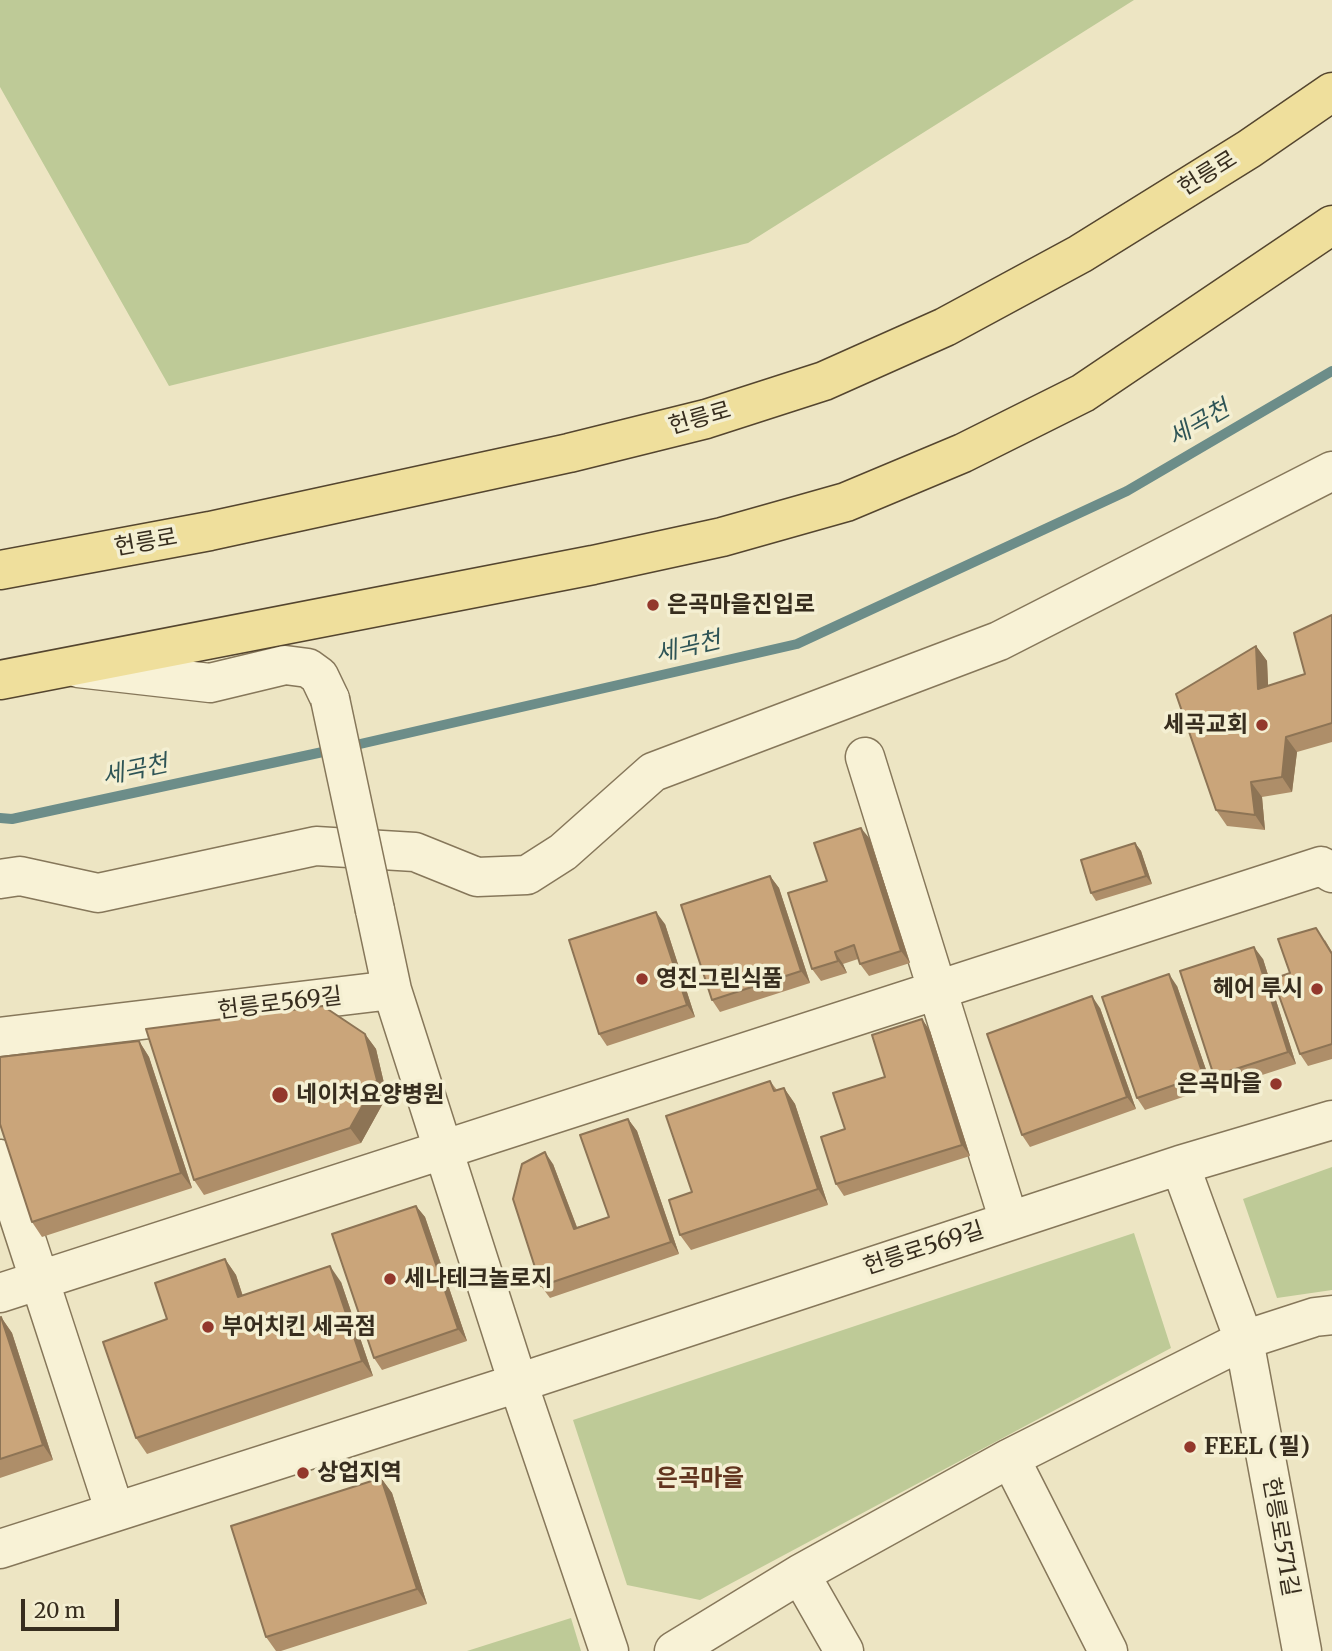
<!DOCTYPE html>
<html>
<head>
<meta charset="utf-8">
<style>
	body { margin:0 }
	#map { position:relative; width:1332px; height:1651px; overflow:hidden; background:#ede5c3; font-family:Merriweather,serif }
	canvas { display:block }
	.scale { position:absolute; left:21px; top:1599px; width:98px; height:32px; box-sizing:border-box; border:4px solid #372d1e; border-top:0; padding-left:9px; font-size:21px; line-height:24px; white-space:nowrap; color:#372d1e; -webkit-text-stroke:5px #f4efd2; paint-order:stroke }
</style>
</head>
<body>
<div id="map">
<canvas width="1332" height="1651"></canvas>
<div class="scale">20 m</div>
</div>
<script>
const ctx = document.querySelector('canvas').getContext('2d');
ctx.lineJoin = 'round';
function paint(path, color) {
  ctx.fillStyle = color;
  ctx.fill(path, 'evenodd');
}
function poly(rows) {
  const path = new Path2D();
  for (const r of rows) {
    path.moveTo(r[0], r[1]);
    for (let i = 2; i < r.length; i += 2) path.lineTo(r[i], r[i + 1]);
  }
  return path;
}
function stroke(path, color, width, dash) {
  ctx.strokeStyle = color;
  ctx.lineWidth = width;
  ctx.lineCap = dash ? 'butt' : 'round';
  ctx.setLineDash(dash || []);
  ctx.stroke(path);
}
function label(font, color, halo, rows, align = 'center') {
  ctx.font = font + ' Merriweather,"Noto Sans KR",serif';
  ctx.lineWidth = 7;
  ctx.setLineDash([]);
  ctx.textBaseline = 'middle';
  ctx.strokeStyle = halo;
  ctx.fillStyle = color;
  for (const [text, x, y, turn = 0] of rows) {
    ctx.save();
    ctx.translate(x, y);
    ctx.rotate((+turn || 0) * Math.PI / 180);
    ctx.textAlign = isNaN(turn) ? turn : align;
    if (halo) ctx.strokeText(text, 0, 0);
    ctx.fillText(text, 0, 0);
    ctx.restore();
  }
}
paint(poly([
	[0,0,1134,0,748,243,169,386,0,87],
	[1332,1167,1332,1290,1277,1298,1243,1199],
	[1134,1233,1171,1348,700,1600,627,1585,573,1420],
	[571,1618,581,1651,467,1651]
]), '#beca97');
stroke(poly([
	[347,747,797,644,1127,491,1332,371],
	[0,818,12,819,332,750]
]), '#6c8d89', 10);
const minor = poly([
	[78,668,210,683,285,665,308,668,319,676,330,699],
	[865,757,1009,1221],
	[0,879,20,876,98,893,316,846,415,852,477,877,527,875,563,852,653,772,999,641,1332,471],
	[375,910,392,990,518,1383,609,1651],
	[0,1037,392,990],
	[0,1159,115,1512],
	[1180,1165,1244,1340,1302,1651],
	[0,1293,1321,866,1332,873],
	[1010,1458,1108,1651],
	[0,1549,518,1383,1180,1165,1332,1120],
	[800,1574,844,1651],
	[674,1651,800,1574,1010,1458,1244,1340,1315,1317,1332,1315]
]);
const major = poly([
	[0,570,210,531,569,453,706,419,824,381,945,327,1080,254,1249,149,1332,92],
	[0,680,593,565,722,537,846,502,963,453,1083,393,1332,225]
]);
stroke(minor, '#86775a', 41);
stroke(major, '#54452f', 41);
stroke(minor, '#f8f2d6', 38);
stroke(major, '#efdf9c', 38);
const minorBridge = poly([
	[330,699,375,910]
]);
stroke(minorBridge, '#86775a', 41, []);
stroke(minorBridge, '#f8f2d6', 38);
paint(poly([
	[1332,615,1332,742,1297,752,1292,792,1262,797,1265,830,1227,826,1216,810,1256,646,1267,661,1268,686,1305,674],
	[870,839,910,963,869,976,860,964,858,959,843,964,847,973,821,981,812,969],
	[1135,843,1141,851,1152,884,1096,901,1091,893],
	[770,876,779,888,810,983,720,1012,712,1000],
	[665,924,695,1017,607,1046,599,1034],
	[1325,940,1332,952,1332,1059,1308,1066,1300,1054,1290,973],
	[1263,959,1296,1064,1222,1088,1214,1076],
	[1177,986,1212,1087,1145,1110,1137,1098],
	[1100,1008,1136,1109,1030,1147,1022,1135],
	[922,1019,930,1031,970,1156,844,1196,836,1184,845,1129,885,1077],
	[365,1034,376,1049,387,1096,361,1143,204,1195,194,1180],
	[139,1041,149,1057,192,1188,42,1237,32,1222],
	[770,1081,777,1090,784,1088,795,1104,828,1205,691,1250,680,1235,692,1192],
	[628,1119,637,1131,679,1254,550,1298,541,1286,553,1164,577,1227,609,1217],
	[416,1206,425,1217,467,1341,382,1370,374,1358],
	[225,1259,236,1275,243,1296,341,1282,373,1376,147,1454,136,1438,167,1319],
	[1,1317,12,1333,53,1460,0,1478,0,1318],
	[381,1478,392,1493,427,1604,281,1651,276,1651,266,1637]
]), '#ae8e69');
paint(poly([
	[1256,646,1267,661,1269,705,1258,689],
	[1286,737,1297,752,1292,792,1282,777],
	[1251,782,1262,797,1265,830,1255,815],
	[861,828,870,839,910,963,901,951],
	[1135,843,1141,851,1152,884,1146,876],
	[770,876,779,888,810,983,801,971],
	[656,912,665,924,695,1017,687,1005],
	[1254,947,1263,959,1296,1064,1288,1052],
	[835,952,843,964,847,973,838,961],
	[1169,974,1177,986,1212,1087,1203,1075],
	[1092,996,1100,1008,1136,1109,1127,1097],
	[922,1019,930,1031,970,1156,962,1145],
	[365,1034,376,1049,387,1096,361,1143,350,1128],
	[139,1041,149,1057,192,1188,181,1173],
	[784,1088,795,1104,828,1205,818,1189],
	[628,1119,637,1131,679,1254,671,1242],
	[545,1152,553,1164,582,1241,574,1229],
	[416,1206,425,1217,467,1341,458,1329],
	[225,1259,236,1275,248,1313,238,1297],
	[330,1266,341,1282,373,1376,362,1361],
	[1,1317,12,1333,53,1460,43,1445],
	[381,1478,392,1493,427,1604,417,1589]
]), '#8d7455');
const building = poly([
	[1332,615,1332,723,1286,737,1282,777,1251,782,1255,815,1216,810,1176,694,1256,646,1258,689,1305,674,1294,633,1332,615],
	[861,828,901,951,860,964,854,945,835,952,838,961,812,969,788,893,827,881,814,843,861,828],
	[1135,843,1146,876,1091,893,1081,860,1135,843],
	[770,876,801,971,712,1000,681,905,770,876],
	[656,912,687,1005,599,1034,569,940,656,912],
	[1316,928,1332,954,1332,1044,1300,1054,1273,979,1290,973,1278,939,1316,928],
	[1254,947,1288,1052,1214,1076,1180,971,1254,947],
	[1169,974,1203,1075,1137,1098,1102,997,1169,974],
	[1092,996,1127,1097,1022,1135,987,1034,1092,996],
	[323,1006,365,1034,377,1080,350,1128,194,1180,146,1029,323,1006],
	[922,1019,962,1145,836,1184,821,1137,845,1129,833,1093,885,1077,872,1035,922,1019],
	[139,1041,181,1173,32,1222,0,1124,0,1057,139,1041],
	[770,1081,774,1091,784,1088,818,1189,680,1235,669,1200,692,1192,666,1116,770,1081],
	[628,1119,671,1242,541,1286,513,1199,522,1164,545,1152,574,1229,609,1217,580,1135,628,1119],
	[416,1206,458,1329,374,1358,332,1234,416,1206],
	[225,1259,238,1297,330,1266,362,1361,136,1438,103,1342,167,1319,155,1283,225,1259],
	[1,1317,43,1445,0,1459,0,1318,1,1317],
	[381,1478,417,1589,266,1637,231,1526,381,1478]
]);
paint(building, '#caa57a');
stroke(building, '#8d7455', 2);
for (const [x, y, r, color] of [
	[653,605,7,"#93382c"],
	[1262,725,7,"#93382c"],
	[642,979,7,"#93382c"],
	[1317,989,7,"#93382c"],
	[1276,1084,7,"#93382c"],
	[280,1095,9,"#93382c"],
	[390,1279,7,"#93382c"],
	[208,1327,7,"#93382c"],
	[1190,1447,7,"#93382c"],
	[303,1473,7,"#93382c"]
]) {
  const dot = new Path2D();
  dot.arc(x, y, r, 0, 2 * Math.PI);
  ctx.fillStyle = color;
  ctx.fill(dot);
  stroke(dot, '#f4efd2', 2.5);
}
label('23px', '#372d1e', '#f4efd2', [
	["헌릉로",1208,174,-32],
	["헌릉로",700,419,-16],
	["헌릉로",146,543,-10],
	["헌릉로569길",280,1004,-7],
	["헌릉로569길",924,1249,-18],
	["헌릉로571길",1280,1537,80]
]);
label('bold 23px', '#372d1e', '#f4efd2', [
	["은곡마을진입로",667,605],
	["세곡교회",1248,725,"right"],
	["영진그린식품",656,979],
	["헤어 루시",1303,989,"right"],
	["은곡마을",1262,1084,"right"],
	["네이처요양병원",296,1095],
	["세나테크놀로지",404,1279],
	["부어치킨 세곡점",222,1327],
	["FEEL (필)",1204,1447],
	["상업지역",317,1473]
], 'left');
label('italic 24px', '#2e5456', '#f4efd2', [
	["세곡천",1199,424,-30],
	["세곡천",688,648,-13],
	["세곡천",135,771,-12]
]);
label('bold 24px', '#62351f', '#f4efd2', [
	["은곡마을",700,1479]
]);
</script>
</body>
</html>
